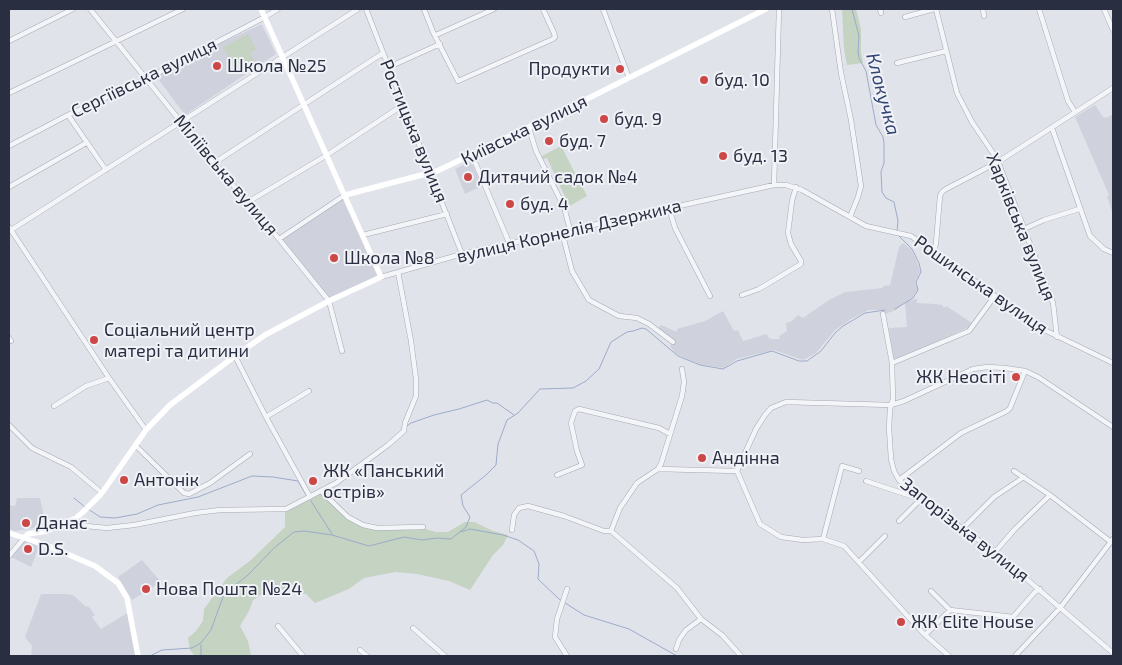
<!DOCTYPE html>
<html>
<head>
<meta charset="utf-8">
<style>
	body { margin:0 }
	#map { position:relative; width:1122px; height:665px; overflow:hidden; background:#e1e3ea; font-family:"Exo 2",sans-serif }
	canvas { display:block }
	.frame { position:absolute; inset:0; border:10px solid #292e41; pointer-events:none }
</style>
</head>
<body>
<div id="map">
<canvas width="1122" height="665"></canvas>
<div class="frame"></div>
</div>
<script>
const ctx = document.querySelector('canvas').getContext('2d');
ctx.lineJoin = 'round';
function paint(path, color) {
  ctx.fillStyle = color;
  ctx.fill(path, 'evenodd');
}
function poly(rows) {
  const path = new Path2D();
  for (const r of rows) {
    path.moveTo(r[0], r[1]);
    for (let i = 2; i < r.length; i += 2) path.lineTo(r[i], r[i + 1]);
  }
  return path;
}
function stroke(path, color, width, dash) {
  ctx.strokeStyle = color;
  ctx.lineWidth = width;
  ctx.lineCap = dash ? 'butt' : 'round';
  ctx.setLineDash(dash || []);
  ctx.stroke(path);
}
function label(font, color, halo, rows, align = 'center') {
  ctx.font = font + ' "Exo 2",sans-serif';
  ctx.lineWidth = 4;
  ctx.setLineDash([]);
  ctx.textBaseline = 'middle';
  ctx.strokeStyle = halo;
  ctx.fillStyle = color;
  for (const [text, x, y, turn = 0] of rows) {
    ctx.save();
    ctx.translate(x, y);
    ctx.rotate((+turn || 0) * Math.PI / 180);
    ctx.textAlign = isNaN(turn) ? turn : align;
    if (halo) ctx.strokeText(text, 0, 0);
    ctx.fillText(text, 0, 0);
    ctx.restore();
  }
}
paint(poly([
	[260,25,262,25,276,54,185,115,156,76,193,56],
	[1095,105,1103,117,1106,118,1113,114,1113,215,1107,196,1109,195,1075,117],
	[471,161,482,186,465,194,455,169],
	[345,195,381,277,329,300,280,239],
	[903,243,911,249,916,259,920,272,915,282,918,289,912,298,907,301,917,299,917,303,935,304,942,305,944,308,946,306,972,323,969,327,896,360,893,357,889,328,907,327,905,302,896,310,885,314,883,310,869,310,851,319,835,330,816,353,803,360,774,350,736,359,724,368,699,364,676,354,670,346,674,340,658,328,661,325,677,332,677,329,705,321,723,311,734,331,738,330,743,341,767,334,768,337,771,339,780,339,779,336,787,331,786,323,792,321,798,315,803,318,829,300,845,292,883,288,883,286,890,285,899,247],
	[17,498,40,498,46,526,15,531,9,529,9,505,15,506],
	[24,540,39,547,31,567,11,557],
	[142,560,161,582,132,600,118,577],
	[41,594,66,594,73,595,86,607,88,606,95,615,92,617,101,629,129,612,137,656,31,656,32,646,25,637]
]), '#cfd2dc');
paint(poly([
	[842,9,856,9,861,29,861,53,863,63,847,65,844,49],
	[248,34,256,49,250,53,256,64,238,74,223,47],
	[561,146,587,196,568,207,566,207,564,203,567,201,547,158,543,159,542,156],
	[322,491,348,517,363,524,377,528,424,526,425,529,436,532,448,532,465,522,474,522,493,531,508,535,503,545,493,555,470,590,449,581,417,574,395,572,364,578,349,589,315,603,306,594,276,590,262,594,253,600,249,611,240,626,248,641,251,656,195,656,190,650,188,638,196,631,203,621,204,609,227,578,251,560,285,527,285,509]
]), '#c4d3c2');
stroke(poly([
	[852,9,859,36,858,51,859,58,866,71,876,125,883,137,884,143,884,163,881,172,882,192,886,198,894,202,898,221,897,231],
	[895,309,913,298,918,290,916,282,921,272,919,263,912,249,898,235],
	[407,426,411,423,434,415,459,409,487,400,493,403,497,403,514,415],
	[74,498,85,507],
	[311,501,332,534],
	[88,509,100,517,115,518,137,514,158,505,198,497,252,476,273,477,298,481,306,495],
	[460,532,470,529,503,535,518,540,534,551,539,564,538,579,559,599,584,615,629,629,677,656],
	[201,645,201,656],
	[150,656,162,650,192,648,201,643,211,630,224,594,248,575,274,548,294,532,304,531,332,535,369,546,404,537,422,540,437,538,451,539,466,527,470,517,463,506,461,495,486,475,496,465,498,444,507,420,518,413,540,389,573,388,586,381,599,369,611,342,627,332,633,331,642,328,646,329,678,356,700,365,723,369,737,361,772,351,799,361,807,361,821,351,835,333,843,326,865,313,885,310]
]), '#9cabc9', 1);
const street = poly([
	[90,9,214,163,279,239,329,301,342,351],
	[366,9,462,254],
	[424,9,433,32,458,81,553,39,555,37,554,33,543,9],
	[603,9,629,78],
	[832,9,841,73,851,120,861,186,858,197,850,217],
	[880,9,881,13],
	[936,9,957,93,972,122,997,159,1053,303,1057,337],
	[983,9,984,16],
	[1039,9,1068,101,1075,112],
	[1104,9,1113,30],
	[905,17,934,9],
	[436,35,494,9],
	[9,41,73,9],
	[897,63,946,51],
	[389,67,440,44],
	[9,93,183,9],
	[68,115,106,170],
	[529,128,536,151,564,207,570,230],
	[1052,128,1090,236,1104,249,1113,253],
	[9,146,68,115,146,79,265,17,278,9],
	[472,155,510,245],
	[214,163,383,53],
	[774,185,779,9],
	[9,187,86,143],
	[248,202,327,155,403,105],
	[669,208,675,228,710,296],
	[9,227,109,378,146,430],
	[1024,229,1044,220,1079,209],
	[11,230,358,9],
	[562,232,572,271,589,300,619,316,637,318,649,324,673,342],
	[363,235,447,214],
	[279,239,345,195],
	[934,252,936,243,940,196,942,192,946,189,998,162,1113,88],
	[381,277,462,254,774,185,786,185,802,190,866,226,911,236,978,283,1030,323,1113,363],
	[742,295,759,289,801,264,801,261,791,244,788,233,792,201,796,187],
	[883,314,892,363,893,399,890,409,889,428,891,459,894,471,899,480,921,499,995,552,1113,653],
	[9,338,11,341],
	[235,356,266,417,309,391],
	[892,363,969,331,994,297],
	[54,406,86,386,109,378],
	[266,417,310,497],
	[9,425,32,448,71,467,102,493],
	[136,446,184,493,189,494,210,483,250,454],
	[658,469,661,464,682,396,684,382,682,369],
	[737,471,760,524,781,537,803,540,823,539,844,546,923,633,949,656],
	[1014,471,1050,495,1111,542],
	[557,475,582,465,577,451,571,423,575,411,579,409,659,428,670,434],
	[899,480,961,433,1007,411,1010,408,1025,371],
	[866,481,920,499],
	[322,492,348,517,363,525,377,528,423,527],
	[76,518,79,524,86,526,107,528,134,525,195,513,220,510,286,509,336,483,388,445,404,431,405,423,416,396,416,379,411,341,398,272],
	[899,521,921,499],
	[962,529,994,497,1024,477],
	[512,530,514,515,519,508,528,506,564,516,604,531,611,531,677,588,701,619,722,635,741,656],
	[611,531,620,508,637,483,658,469,737,471,756,429,765,415,771,408,786,402,891,405,904,401,973,369,987,367,1005,368,1025,371,1038,377,1113,427],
	[823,539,842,466,859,471],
	[995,552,1015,529,1050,495],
	[9,556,24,538],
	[859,562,885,536],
	[931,591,950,610,1013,617,1035,592,1040,589],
	[278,626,303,656],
	[413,628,445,656],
	[925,635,950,610],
	[676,649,679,640,686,630,701,619],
	[360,650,367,656],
	[567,656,555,637,557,619,567,589],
	[1015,656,1060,608,1113,539]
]);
stroke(street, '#a6a9b4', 5.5);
stroke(street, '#f4f5f8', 4.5);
stroke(poly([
	[345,195,437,171,567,109,766,9],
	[9,533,46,545,95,566,118,583,127,598,138,656],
	[24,538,28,534,47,531,76,518,83,512,102,493,146,430,170,405,235,356,265,335,329,301,381,277,261,9]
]), '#fff', 5.5);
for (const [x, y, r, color] of [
	[217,66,5,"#ce4747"],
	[620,69,5,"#ce4747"],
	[704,80,5,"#ce4747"],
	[604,119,5,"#ce4747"],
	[549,141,5,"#ce4747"],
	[723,156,5,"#ce4747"],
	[468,177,5,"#ce4747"],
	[510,204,5,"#ce4747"],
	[334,258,5,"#ce4747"],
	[94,340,5,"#ce4747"],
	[1016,377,5,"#ce4747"],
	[702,458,5,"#ce4747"],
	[124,480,5,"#ce4747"],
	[313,481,5,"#ce4747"],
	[26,523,5,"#ce4747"],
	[28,549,5,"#ce4747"],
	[146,589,5,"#ce4747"],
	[901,622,5,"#ce4747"]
]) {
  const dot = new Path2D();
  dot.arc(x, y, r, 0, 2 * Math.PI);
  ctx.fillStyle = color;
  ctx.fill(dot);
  stroke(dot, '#f1f2f7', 2);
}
label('18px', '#292e41', '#f1f2f7', [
	["Школа №25",227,66],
	["Продукти",610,69,"right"],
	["буд. 10",714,80],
	["буд. 9",614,119],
	["буд. 7",559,141],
	["буд. 13",733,156],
	["Дитячий садок №4",478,177],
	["буд. 4",520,204],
	["Школа №8",344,258],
	["Соціальний центр",104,330],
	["матері та дитини",104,351],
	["ЖК Неосіті",1006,377,"right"],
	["Андінна",712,458],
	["ЖК «Панський",323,471],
	["острів»",323,492],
	["Антонік",134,480],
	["Данас",36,523],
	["D.S.",38,549],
	["Нова Пошта №24",156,589],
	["ЖК Elite House",911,622]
], 'left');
label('18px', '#292e41', '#f1f2f7', [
	["Сергіївська вулиця",144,78,-26],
	["Київська вулиця",524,130,-26],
	["Ростицька вулиця",414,131,68],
	["Міліївська вулиця",226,175,50],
	["Харківська вулиця",1021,227,68],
	["вулиця Корнелія Дзержика",569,231,-13],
	["Рошинська вулиця",981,285,35],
	["Запорізька вулиця",965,530,38]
]);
label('italic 19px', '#334775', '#f1f2f7', [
	["Клокучка",883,94,75]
]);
</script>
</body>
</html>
